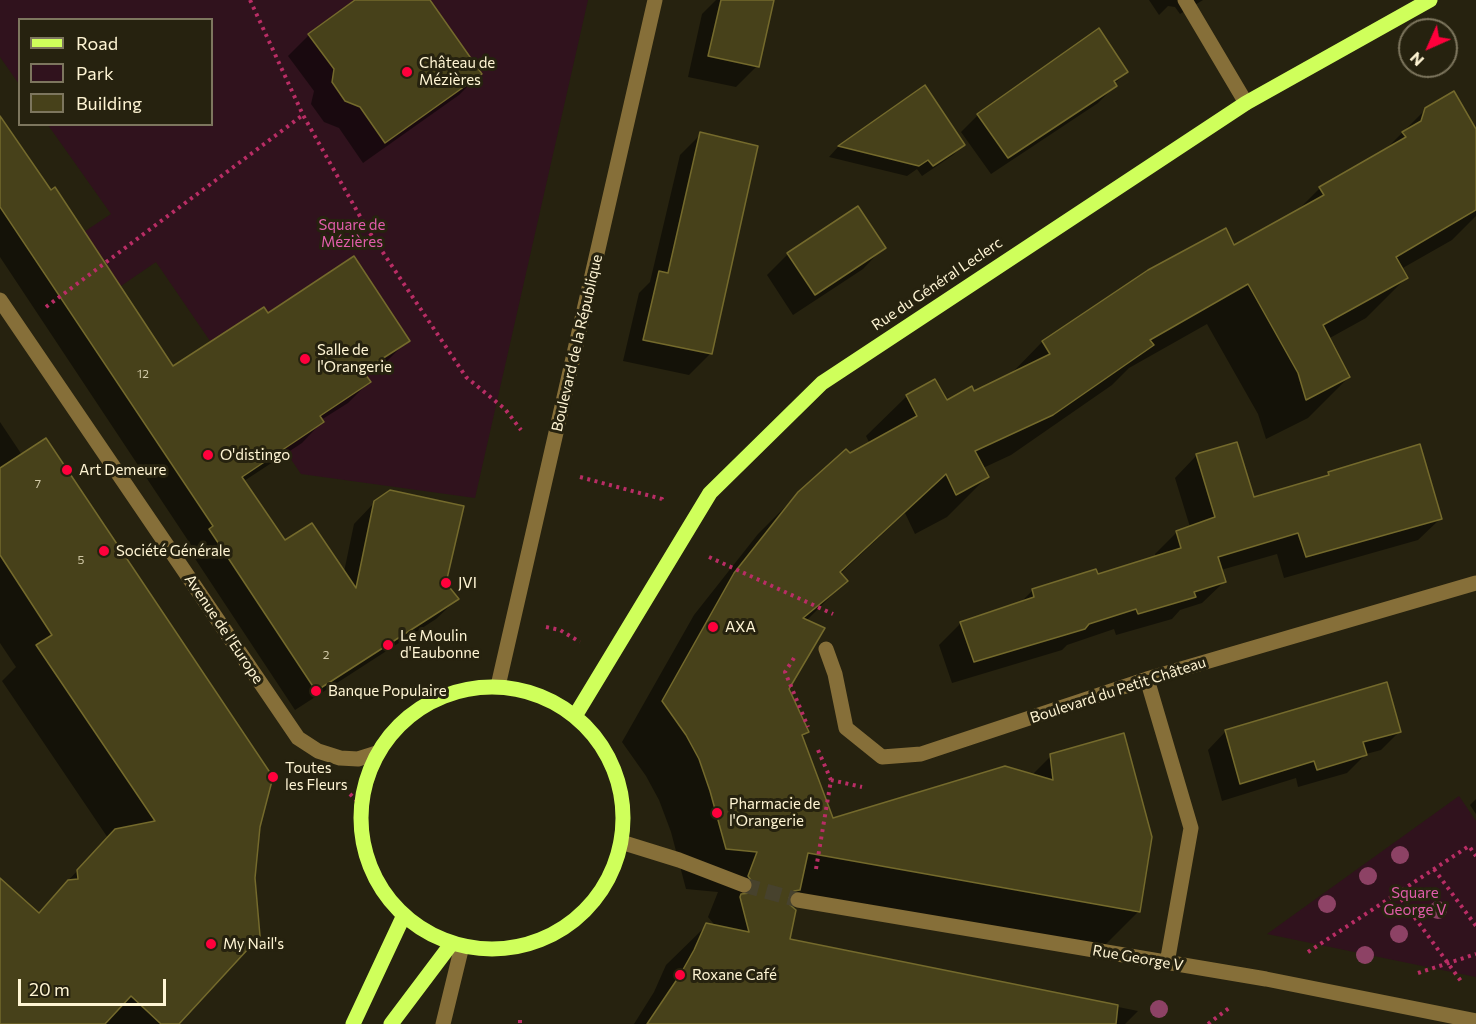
<!DOCTYPE html>
<html>
<head>
<meta charset="utf-8">
<style>
	body { margin:0 }
	#map { position:relative; width:1476px; height:1024px; overflow:hidden; background:#26220f; font-family:Commissioner,sans-serif }
	canvas { display:block }
	.legend { position:absolute; left:18px; top:18px; width:195px; height:108px; box-sizing:border-box; background:#26220f; border:2px solid #7d765e; margin:0; padding:8px 10px; list-style:none; font-size:18px; color:#fff5d4 }
	.legend li { display:flex; align-items:center; gap:12px; height:30px }
	.legend b { width:30px; border:2px solid #7d765e }
	.north { position:absolute; left:1398px; top:18px; width:60px; height:60px; box-sizing:border-box; background:#26220f; border:2px solid #7d765e; border-radius:50%; rotate:225deg; font-size:16px; font-weight:700; line-height:24px; text-align:center; color:#fff5d4 }
	.north::after { content:''; display:block; margin:auto; width:21px; height:27px; background:#ff003c; clip-path:polygon(50% 0,100% 100%,50% 72%,0 100%) }
	.scale { position:absolute; left:18px; top:979px; width:148px; height:27px; box-sizing:border-box; border:3px solid #fff5d4; border-top:0; padding-left:8px; font-size:18px; line-height:21px; white-space:nowrap; color:#fff5d4; -webkit-text-stroke:4px #26220f; paint-order:stroke }
</style>
</head>
<body>
<div id="map">
<canvas width="1476" height="1024"></canvas>
<ul class="legend">
<li><b style="height:8px;background:#cfff5b"></b>Road</li>
<li><b style="height:16px;background:#30121d"></b>Park</li>
<li><b style="height:16px;background:#47411a"></b>Building</li>
</ul>
<div class="north">N</div>
<div class="scale">20 m</div>
</div>
<script>
const ctx = document.querySelector('canvas').getContext('2d');
ctx.lineJoin = 'round';
function paint(path, color) {
  ctx.fillStyle = color;
  ctx.fill(path, 'evenodd');
}
function poly(rows) {
  const path = new Path2D();
  for (const r of rows) {
    if (r.length === 3) {
      path.moveTo(r[0] + r[2], r[1]);
      path.arc(r[0], r[1], r[2], 0, 2 * Math.PI);
      continue;
    }
    path.moveTo(r[0], r[1]);
    for (let i = 2; i < r.length; i += 2) path.lineTo(r[i], r[i + 1]);
  }
  return path;
}
function stroke(path, color, width, dash) {
  ctx.strokeStyle = color;
  ctx.lineWidth = width;
  ctx.lineCap = dash ? 'butt' : 'round';
  ctx.setLineDash(dash || []);
  ctx.stroke(path);
}
function label(font, color, halo, rows, align = 'center') {
  ctx.font = font + ' Commissioner,sans-serif';
  ctx.lineWidth = 6;
  ctx.setLineDash([]);
  ctx.textBaseline = 'middle';
  ctx.strokeStyle = halo;
  ctx.fillStyle = color;
  for (const [text, x, y, turn = 0] of rows) {
    ctx.save();
    ctx.translate(x, y);
    ctx.rotate((+turn || 0) * Math.PI / 180);
    ctx.textAlign = isNaN(turn) ? turn : align;
    if (halo) ctx.strokeText(text, 0, 0);
    ctx.fillText(text, 0, 0);
    ctx.restore();
  }
}
paint(poly([
	[0,0,588,0,475,498,301,474,156,262,74,318,37,263,111,214,48,125,212,124,212,20,20,20,19,84,0,57],
	[1459,796,1476,821,1476,977,1267,934]
]), '#30121d');
paint(poly([
	[358,0,429,0,480,74,459,95,363,163,339,128,324,122,311,104,314,91,288,56,309,35],
	[716,0,755,0,757,66,736,87,688,77,702,14],
	[1149,0,1203,0,1180,14,1175,7,1168,6,1159,15],
	[1126,72,1114,84,1115,86,1098,103,991,174,961,132,978,115],
	[924,87,964,144,953,155,922,176,917,169,907,176,829,157,838,147],
	[1426,109,1476,132,1476,216,1452,240,1401,269,1406,278,1366,318,1328,339,1349,377,1308,418,1266,439,1258,414,1207,324,1129,368,1112,385,1011,455,983,468,988,476,947,517,915,534,905,513,840,574,846,581,806,621,788,689,808,732,801,738,832,820,1032,775,1051,756,1150,837,1138,912,1098,952,791,897,787,901,788,940,1138,1011,1125,1024,634,1024,654,992,666,965,707,925,711,926,713,923,708,917,718,892,686,889,671,832,659,800,646,776,622,742,694,615,758,534,799,493,849,455,870,444,866,436,907,396,946,402,973,393,1009,376,1042,342,1149,272,1234,247,1295,213,1320,188,1385,150],
	[0,117,173,368,267,315,408,340,387,361,365,376,369,382,348,403,321,420,322,422,302,443,244,481,285,543,344,572,354,524,375,502,457,599,436,619,295,710,190,551,193,548,0,257],
	[701,134,756,147,710,354,689,375,623,361,639,293,650,282,680,155],
	[884,247,863,269,793,315,767,275,788,254],
	[0,422,22,455,272,777,177,1024,0,1024,0,904,37,914,108,838,2,681,16,667,0,643],
	[1236,444,1253,499,1325,477,1329,473,1440,519,1418,540,1284,578,1277,554,1221,570,1224,582,1202,603,1180,610,1172,619,1116,635,1114,629,1067,645,1062,650,952,683,939,645,961,623,1020,603,1033,590,1097,576,1156,558,1155,554,1177,532,1190,527,1175,478,1196,456],
	[1226,731,1400,731,1381,750,1366,754,1347,773,1298,787,1296,778,1222,801,1208,750],
	[1476,799,1476,814,1470,805]
]), '#0007');
const building = poly([
	[355,0,430,0,482,74,385,143,360,107,345,101,332,82,334,69,308,34,355,0],
	[721,0,774,0,759,67,708,56,721,0],
	[1099,28,1128,72,1114,81,1117,86,1008,158,977,114,1099,28],
	[925,85,965,145,933,166,928,160,919,166,838,146,925,85],
	[1454,91,1476,129,1476,210,1396,257,1408,278,1323,325,1350,377,1306,400,1298,373,1248,284,1150,340,1154,345,1053,415,975,451,989,477,956,495,946,474,840,572,848,581,803,618,825,628,789,689,809,732,802,735,833,818,1005,766,1053,780,1050,754,1124,733,1152,837,1140,912,808,853,800,890,794,891,789,898,789,904,796,910,790,939,1118,1005,1116,1024,647,1024,680,975,694,950,706,923,749,932,740,897,741,894,750,893,753,889,753,883,748,876,757,852,726,849,710,791,699,759,686,735,662,701,734,573,798,492,846,449,850,453,917,416,906,395,935,379,947,400,972,386,974,391,1050,354,1042,341,1148,270,1226,228,1234,245,1324,195,1319,187,1406,137,1402,132,1421,121,1425,108,1454,91],
	[0,116,51,190,55,187,173,366,264,307,268,313,354,256,410,341,363,371,371,382,320,416,324,422,242,477,285,540,312,523,356,588,374,501,390,490,464,506,446,583,459,599,316,691,209,529,213,526,0,207,0,116],
	[700,132,758,146,712,354,643,340,659,271,668,273,700,132],
	[858,206,886,248,815,295,787,253,858,206],
	[46,438,273,777,260,827,255,878,260,936,179,1024,161,1024,131,996,105,1024,0,1024,0,878,39,913,68,880,78,879,77,870,115,829,155,821,36,645,52,635,0,555,0,468,46,438],
	[1237,442,1254,497,1329,475,1328,472,1420,444,1442,519,1306,557,1298,533,1218,557,1226,582,1194,592,1196,597,1138,614,1136,609,1089,624,1085,629,974,662,960,622,1034,597,1032,589,1096,569,1098,574,1181,548,1176,531,1215,517,1196,454,1237,442],
	[1387,682,1401,732,1363,742,1367,755,1317,770,1314,761,1240,784,1225,730,1387,682]
]);
paint(building, '#47411a');
stroke(building, '#746a2c', 1.5);
stroke(poly([
	[744,885,798,900]
]), '#47422d', 15, [15, 8]);
stroke(poly([
	[250,0,303,115,366,227,466,377,505,409,521,430],
	[46,307,303,115],
	[580,477,662,499,663,503],
	[709,557,833,614],
	[546,627,560,630,580,642],
	[794,658,785,672,808,727],
	[818,750,831,780],
	[350,794,361,805],
	[816,869,831,780,862,787],
	[1434,869,1476,926],
	[1397,893,1463,984],
	[1308,952,1469,846,1476,856],
	[1418,973,1476,954],
	[520,1020,520,1024],
	[1208,1024,1229,1008]
]), '#b92d65', 4, [3, 4.5]);
stroke(poly([
	[1185,0,1246,103],
	[0,300,298,738,318,751,340,758,358,759,377,753],
	[826,649,835,674,846,728,882,757,921,754,1147,679,1476,583],
	[1147,679,1191,828,1167,963],
	[498,686,655,0],
	[621,842,679,860,744,885],
	[798,900,1266,979,1476,1021],
	[443,1024,462,946]
]), '#866f39', 15);
stroke(poly([
	[492,818,131],
	[575,716,710,493,822,383,1246,103,1430,0],
	[353,1024,404,915],
	[391,1024,452,943]
]), '#cfff5b', 15);
ctx.fillStyle = '#8d4265';
for (const [x, y] of [
	[1400,855],
	[1368,876],
	[1327,904],
	[1438,910],
	[1399,934],
	[1365,955],
	[1159,1009]
]) {
  ctx.beginPath();
  ctx.arc(x, y, 9, 0, 2 * Math.PI);
  ctx.fill();
}
for (const [x, y, r, color] of [
	[407,72,6,"#ff003c"],
	[305,359,6,"#ff003c"],
	[208,455,6,"#ff003c"],
	[67,470,6,"#ff003c"],
	[104,551,6,"#ff003c"],
	[446,583,6,"#ff003c"],
	[713,627,6,"#ff003c"],
	[388,645,6,"#ff003c"],
	[316,691,6,"#ff003c"],
	[273,777,6,"#ff003c"],
	[717,813,6,"#ff003c"],
	[211,944,6,"#ff003c"],
	[680,975,6,"#ff003c"]
]) {
  const dot = new Path2D();
  dot.arc(x, y, r, 0, 2 * Math.PI);
  ctx.fillStyle = color;
  ctx.fill(dot);
  stroke(dot, '#26220f', 2);
}
label('12px', '#d1c8a6', null, [
	["12",143,374],
	["7",38,484],
	["5",81,560],
	["2",326,655]
]);
label('15px', '#fff5d4', '#26220f', [
	["Château de",419,63],
	["Mézières",419,80],
	["Salle de",317,350],
	["l'Orangerie",317,367],
	["O'distingo",220,455],
	["Art Demeure",79,470],
	["Société Générale",116,551],
	["JVI",458,583],
	["AXA",725,627],
	["Le Moulin",400,636],
	["d'Eaubonne",400,653],
	["Banque Populaire",328,691],
	["Toutes",285,768],
	["les Fleurs",285,785],
	["Pharmacie de",729,804],
	["l'Orangerie",729,821],
	["My Nail's",223,944],
	["Roxane Café",692,975]
], 'left');
label('15px', '#e25dab', '#26220f', [
	["Square de",352,225],
	["Mézières",352,242],
	["Square",1415,893],
	["George V",1415,910]
]);
label('15px', '#fff5d4', '#26220f', [
	["Rue du Général Leclerc",937,284,-34],
	["Boulevard de la République",577,343,-77],
	["Avenue de l'Europe",224,629,56],
	["Boulevard du Petit Château",1118,690,-18],
	["Rue George V",1138,958,10]
]);
</script>
</body>
</html>
